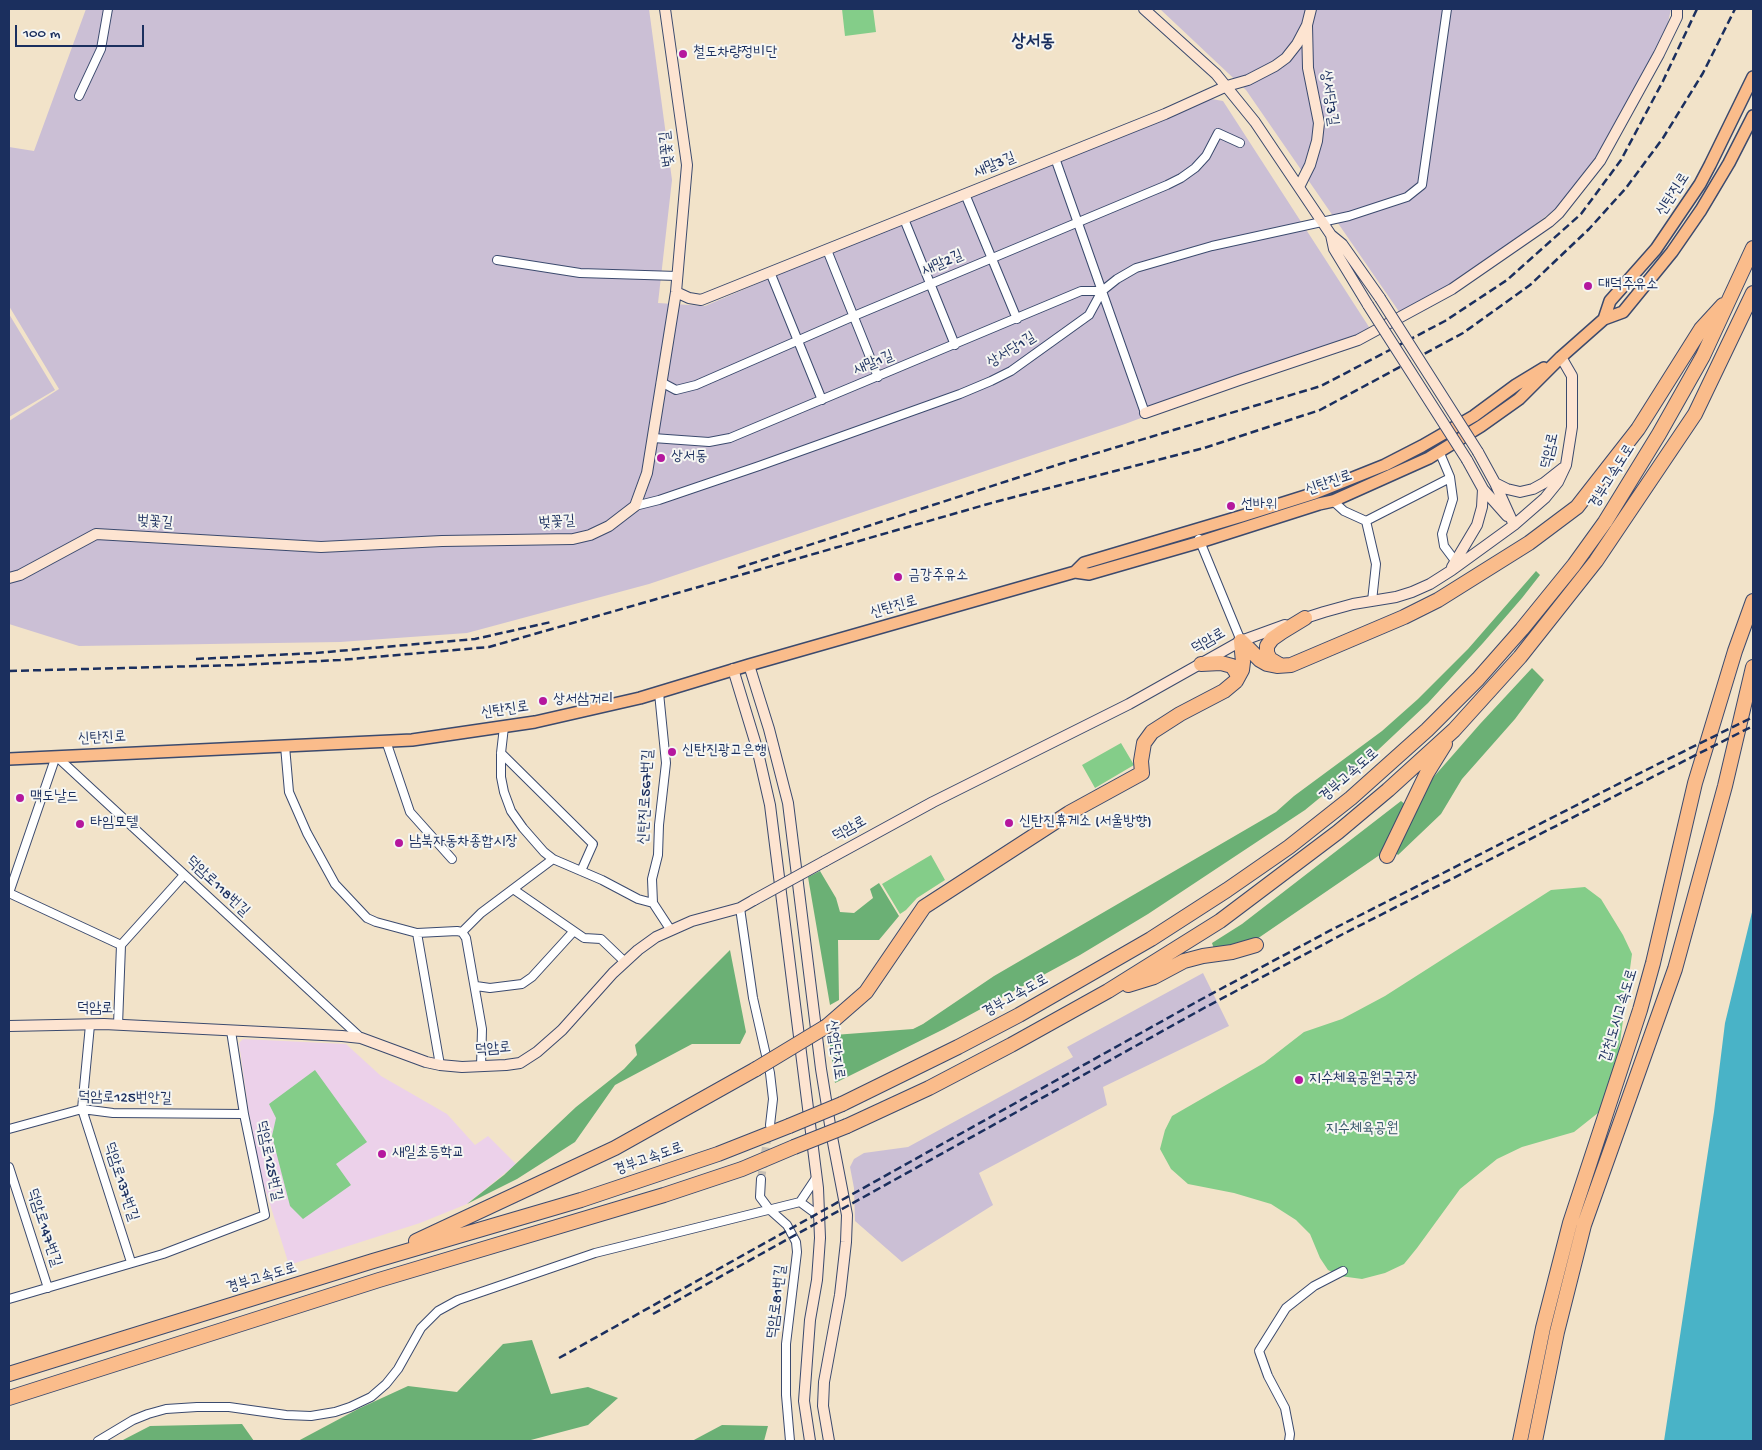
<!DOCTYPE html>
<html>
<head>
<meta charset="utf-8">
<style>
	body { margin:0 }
	#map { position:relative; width:1762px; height:1450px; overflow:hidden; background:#f2e3c9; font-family:"Gochi Hand",sans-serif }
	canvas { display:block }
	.frame { position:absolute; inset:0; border:10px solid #1b2f5e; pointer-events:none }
	.scale { position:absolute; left:15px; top:25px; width:129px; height:22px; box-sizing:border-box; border:2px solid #1b2f5e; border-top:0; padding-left:6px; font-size:15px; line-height:18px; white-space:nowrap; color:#1b2f5e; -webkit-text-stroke:4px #f6f6f2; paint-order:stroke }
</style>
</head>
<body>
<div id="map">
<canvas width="1762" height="1450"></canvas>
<div class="frame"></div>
<div class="scale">100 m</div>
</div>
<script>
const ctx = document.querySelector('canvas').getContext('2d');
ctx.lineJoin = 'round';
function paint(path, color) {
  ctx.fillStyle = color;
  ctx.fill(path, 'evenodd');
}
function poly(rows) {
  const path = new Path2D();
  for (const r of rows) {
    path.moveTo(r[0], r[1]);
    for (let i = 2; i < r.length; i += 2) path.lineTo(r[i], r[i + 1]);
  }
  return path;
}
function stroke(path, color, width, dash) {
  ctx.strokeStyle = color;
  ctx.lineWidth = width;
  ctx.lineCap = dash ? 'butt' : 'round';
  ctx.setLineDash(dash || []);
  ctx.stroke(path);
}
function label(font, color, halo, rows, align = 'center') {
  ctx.font = font + ' "Gochi Hand","Poor Story",sans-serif';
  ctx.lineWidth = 4;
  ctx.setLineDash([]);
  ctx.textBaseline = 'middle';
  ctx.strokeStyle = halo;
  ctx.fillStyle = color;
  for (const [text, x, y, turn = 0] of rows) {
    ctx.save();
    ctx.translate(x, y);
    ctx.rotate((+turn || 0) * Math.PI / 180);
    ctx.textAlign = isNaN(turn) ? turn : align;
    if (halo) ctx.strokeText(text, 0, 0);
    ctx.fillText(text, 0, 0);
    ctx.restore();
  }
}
paint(poly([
	[243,1039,346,1044,381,1076,447,1114,475,1145,488,1136,516,1164,467,1204,420,1223,289,1265,263,1182,249,1113,239,1043]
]), '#ecd1ea');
paint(poly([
	[86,9,649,9,672,180,658,303,705,306,836,250,1206,98,1223,101,1369,327,1353,338,1125,424,649,584,467,633,340,642,79,646,9,624,9,421,59,389,9,306,9,147,34,151],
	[1160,9,1671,9,1667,27,1617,127,1596,159,1558,207,1492,257,1450,287,1400,313,1246,90],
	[9,314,55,390,9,417],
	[1203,973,1229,1026,1103,1087,1107,1105,979,1173,993,1205,902,1262,855,1221,854,1188,850,1167,854,1159,864,1153,908,1147,1073,1057,1067,1047]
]), '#cbbfd5');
paint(poly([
	[842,9,873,9,876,32,845,36],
	[1121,743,1134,765,1095,788,1082,765],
	[931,855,945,880,917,898,906,910,900,914,882,884],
	[1585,887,1601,899,1623,935,1632,954,1618,1057,1603,1109,1574,1132,1522,1147,1497,1159,1460,1189,1417,1248,1404,1264,1385,1273,1362,1279,1340,1276,1328,1270,1320,1258,1310,1234,1296,1220,1271,1204,1234,1193,1188,1184,1171,1169,1160,1149,1165,1130,1172,1116,1264,1063,1304,1032,1342,1019,1385,996,1551,890],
	[315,1070,367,1142,336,1164,351,1185,303,1219,290,1206,272,1136,276,1118,269,1104]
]), '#84cd89');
paint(poly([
	[1536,571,1540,575,1522,598,1483,643,1428,703,1378,750,1305,810,1148,914,1080,955,944,1029,835,1083,829,1037,834,1035,913,1029,923,1024,994,976,1276,812,1294,796,1382,731,1418,699,1468,649],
	[1532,668,1544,680,1515,719,1462,779,1441,814,1398,855,1394,851,1431,780,1480,724],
	[1401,801,1406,805,1384,852,1254,941,1214,949,1212,943,1242,924],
	[820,871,836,898,840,912,854,913,873,898,870,889,879,883,899,916,879,940,838,940,839,1000,830,1005,808,877],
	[730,950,746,1032,740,1044,692,1044,615,1085,575,1142,517,1179,467,1204,504,1175,576,1107,624,1069,637,1055,635,1045],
	[532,1340,551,1394,588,1387,618,1398,588,1425,527,1441,298,1441,358,1409,408,1386,457,1392,503,1344],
	[242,1424,254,1441,121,1441,150,1426],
	[722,1425,768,1426,764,1441,692,1441]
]), '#6bb075');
paint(poly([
	[1753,908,1753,1441,1664,1441,1714,1112,1725,1023]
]), '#49b3c7');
stroke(poly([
	[761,1179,768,1134]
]), '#c7bfb4', 8, [8, 4]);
const street = poly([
	[79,96,101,49,108,9],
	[1055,158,1145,413],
	[965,194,1017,319],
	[904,219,955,345],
	[827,250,878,377],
	[497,260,580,273,677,276],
	[770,272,822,400],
	[661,382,676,390,696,385,854,316,1167,185,1181,178,1195,168,1206,156,1218,133,1240,143],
	[653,438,709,442,730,438,1081,291,1102,291],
	[1439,451,1450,477,1453,499,1442,534,1444,546,1456,562],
	[1333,501,1344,511,1366,521,1376,564,1372,601],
	[635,506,659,500,759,466,960,394,991,381,1011,371,1089,315,1102,291,1117,279,1136,268,1212,246,1349,216,1407,197,1422,185,1447,9],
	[1366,521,1450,478],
	[1199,539,1241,641],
	[659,693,666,763,659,825,658,855,652,879,653,903,670,929],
	[504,727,501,753,501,777,504,792,511,811,523,828,544,852,553,859,602,880,638,899,653,903],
	[386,741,410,812,452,859],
	[285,746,289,792,307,833,335,884,367,918,376,922,417,933,457,931,462,932,466,938,482,1029,481,1067],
	[501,753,593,844,581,871],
	[513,889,584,938,601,939,625,962],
	[9,893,56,756,361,1038],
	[9,893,121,945],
	[740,908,753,998,770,1073,773,1099,770,1125],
	[462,932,481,913,553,859],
	[417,933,440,1065],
	[476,986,490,988,522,984,532,977,573,932],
	[90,1025,82,1109,131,1262],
	[118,1025,121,945,184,875],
	[9,1129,82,1109,113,1113,244,1114],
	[9,1167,48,1288],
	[761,1179,760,1197,769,1209,787,1225,796,1242,797,1252,786,1344,786,1395,790,1441],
	[800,1202,819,1216],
	[9,1299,163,1254,265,1215,244,1114,231,1031],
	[98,1441,133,1420,148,1414,166,1409,197,1407,229,1407,286,1415,311,1416,335,1412,350,1407,371,1397,386,1384,398,1369,421,1328,438,1311,458,1300,595,1253,800,1202,816,1178],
	[1289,1441,1290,1434,1285,1408,1268,1376,1259,1351,1286,1308,1314,1286,1343,1271]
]);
const secondary = poly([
	[1144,9,1216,74,1255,122,1331,235,1334,249,1368,305],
	[1299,187,1310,165,1317,141,1319,123,1308,68,1307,25,1311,9],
	[1331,235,1342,244,1380,298],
	[676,292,689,298,701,300,1165,114,1227,86,1248,80,1275,66,1286,58,1297,44,1307,25],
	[1145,413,1239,380,1358,340,1452,289,1549,222,1559,213,1600,161,1659,54,1677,17,1677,9],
	[1478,452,1495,483,1514,525],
	[1467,460,1483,489,1507,516],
	[1495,483,1507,489,1520,492,1533,489,1544,483,1563,468],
	[1452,567,1477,525,1482,507,1483,489],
	[9,578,20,575,96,534,321,547,442,541,573,539,590,535,609,526,635,506,647,473,676,292,687,165,665,9],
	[1299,620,1324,612,1353,604,1396,597,1412,592,1430,584,1452,570,1514,525,1545,498,1558,482,1566,465,1572,427,1572,376,1561,357],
	[749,665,769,729,788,803,821,1069,832,1137,847,1215,846,1242,840,1295,824,1382,823,1406,829,1441],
	[733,669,757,748,770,805,818,1188,820,1238,817,1280,810,1320,804,1401,810,1441],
	[825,861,933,802,1129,704,1241,641,1285,625],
	[9,1026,104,1024,342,1036,361,1038,426,1062,440,1065,462,1067,506,1065,520,1063,537,1052,562,1030,613,973,638,950,656,937,692,921,740,908,754,900]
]);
const primary = poly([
	[1604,319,1610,301,1656,249,1700,184,1710,165,1753,77],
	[1075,572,1084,563,1242,516,1315,493,1385,465,1422,446,1474,416,1516,385,1544,368],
	[9,759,412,740,535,722,640,698,749,665,1075,572,1089,574,1200,542,1319,504,1333,501,1429,458,1481,426,1519,399,1561,357,1604,319,1623,312,1672,252,1701,210,1729,163,1753,116]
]);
const highway = poly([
	[1241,641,1260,660,1267,664,1277,666,1291,665,1404,617,1438,600,1529,543,1577,507,1638,429,1701,329,1723,305],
	[1201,664,1221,663,1232,666,1238,675,1236,681],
	[1280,665,1270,659,1267,653,1267,646,1272,639,1282,632,1305,618],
	[1387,856,1427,773,1445,744],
	[1128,985,1154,977,1184,961,1203,956,1232,952,1256,945],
	[827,1026,866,992,924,907,1069,813,1142,773,1141,761,1144,743,1152,732,1180,714,1224,691,1236,681,1242,670,1243,662,1241,641],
	[842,1104,958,1047,1019,1015,1151,939,1227,890,1289,847,1351,798,1427,730,1478,679,1522,629,1574,565,1605,522,1659,434,1703,356,1753,248],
	[847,1126,929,1088,1011,1045,1108,991,1220,921,1338,832,1388,790,1454,730,1520,657,1596,561,1695,414,1753,293],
	[416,1241,615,1148,756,1069],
	[9,1374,373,1261,581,1200,718,1154,789,1126],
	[9,1398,379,1280,664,1195,742,1169,794,1147],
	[1520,1441,1543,1328,1570,1223,1640,1010,1653,963,1695,783,1735,651,1753,601],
	[1535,1441,1557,1332,1584,1225,1675,969,1725,786,1753,667]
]);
stroke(street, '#3b4a6e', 10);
stroke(secondary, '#3b4a6e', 12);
stroke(primary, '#3b4a6e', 14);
stroke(highway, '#3b4a6e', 16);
stroke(street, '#fff', 8);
stroke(secondary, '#fde4d1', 10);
stroke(primary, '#fabc8b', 11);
stroke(highway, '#fabc8b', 14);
stroke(poly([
	[738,568,1060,464,1321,386,1445,321,1507,280,1581,214,1621,160,1663,81,1697,9],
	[196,659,315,653,475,639,551,622],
	[9,671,239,665,340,660,489,647,995,502,1204,448,1320,410,1463,333,1530,285,1589,229,1626,188,1663,138,1703,73,1735,9],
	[653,1314,1204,1008,1343,934,1753,726],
	[559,1358,1200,1000,1333,929,1634,776,1753,717]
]), '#1b2f5e', 2.5, [8, 4]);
const secondaryBridge = poly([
	[1380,298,1478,452],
	[1368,305,1467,460],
	[754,900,825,861]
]);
const highwayBridge = poly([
	[756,1069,827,1026],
	[789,1126,842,1104],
	[794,1147,847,1126]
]);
stroke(secondaryBridge, '#3b4a6e', 12, []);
stroke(highwayBridge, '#3b4a6e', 16, []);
stroke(secondaryBridge, '#fde4d1', 10);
stroke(highwayBridge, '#fabc8b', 14);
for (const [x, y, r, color] of [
	[683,54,5,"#b5179e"],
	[1588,286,5,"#b5179e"],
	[661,458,5,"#b5179e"],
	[1231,506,5,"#b5179e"],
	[898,577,5,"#b5179e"],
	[543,701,5,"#b5179e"],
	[672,752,5,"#b5179e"],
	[20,798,5,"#b5179e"],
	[1009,823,5,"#b5179e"],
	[80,824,5,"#b5179e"],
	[399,843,5,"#b5179e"],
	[1299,1080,5,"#b5179e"],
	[382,1154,5,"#b5179e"]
]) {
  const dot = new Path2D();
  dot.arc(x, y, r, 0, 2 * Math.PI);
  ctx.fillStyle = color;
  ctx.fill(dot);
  stroke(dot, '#f6f6f2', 2);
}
label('15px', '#1b2f5e', '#f6f6f2', [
	["철도차량정비단",693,54],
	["대덕주유소",1598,286],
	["상서동",671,458],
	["선바위",1241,506],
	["금강주유소",908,577],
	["상서삼거리",553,701],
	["신탄진광고은행",682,752],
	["맥도날드",30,798],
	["신탄진휴게소 (서울방향)",1019,823],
	["타임모텔",90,824],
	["남북자동차종합시장",409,843],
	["지수체육공원국궁장",1309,1080],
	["새일초등학교",392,1154]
], 'left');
label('15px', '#1b2f5e', '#f6f6f2', [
	["상서당3길",1328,98,82],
	["벚꽃길",668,149,-96],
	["새말3길",995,166,-22],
	["신탄진로",1674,195,-57],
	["새말2길",943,264,-23],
	["상서당1길",1012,351,-32],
	["새말1길",874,364,-22],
	["덕암로",1551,451,-77],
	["경부고속도로",1613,477,-58],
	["신탄진로",1329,484,-19],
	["벚꽃길",155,523,5],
	["벚꽃길",557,523,-4],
	["신탄진로",894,608,-16],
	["덕암로",1209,642,-30],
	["신탄진로",505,711,-8],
	["신탄진로",102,739,-3],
	["경부고속도로",1350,776,-41],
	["신탄진로567번길",647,797,-87],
	["덕암로",850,830,-29],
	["덕암로118번길",217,887,43],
	["경부고속도로",1016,997,-29],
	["덕암로",95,1010],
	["갑천도시고속도로",1620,1016,-73],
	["덕암로",493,1050,-5],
	["산업단지로",834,1050,82],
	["덕암로125번안길",125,1099,1],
	["경부고속도로",649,1160,-19],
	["덕암로125번길",268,1161,78],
	["덕암로137번길",120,1182,72],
	["덕암로147번길",43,1228,72],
	["경부고속도로",262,1279,-17],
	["덕암로81번길",778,1302,-83]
]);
label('15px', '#355669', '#f6f6f2', [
	["지수체육공원",1362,1130]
]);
label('bold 18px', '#1b2f5e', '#f6f6f2', [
	["상서동",1033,43]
]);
</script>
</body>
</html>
